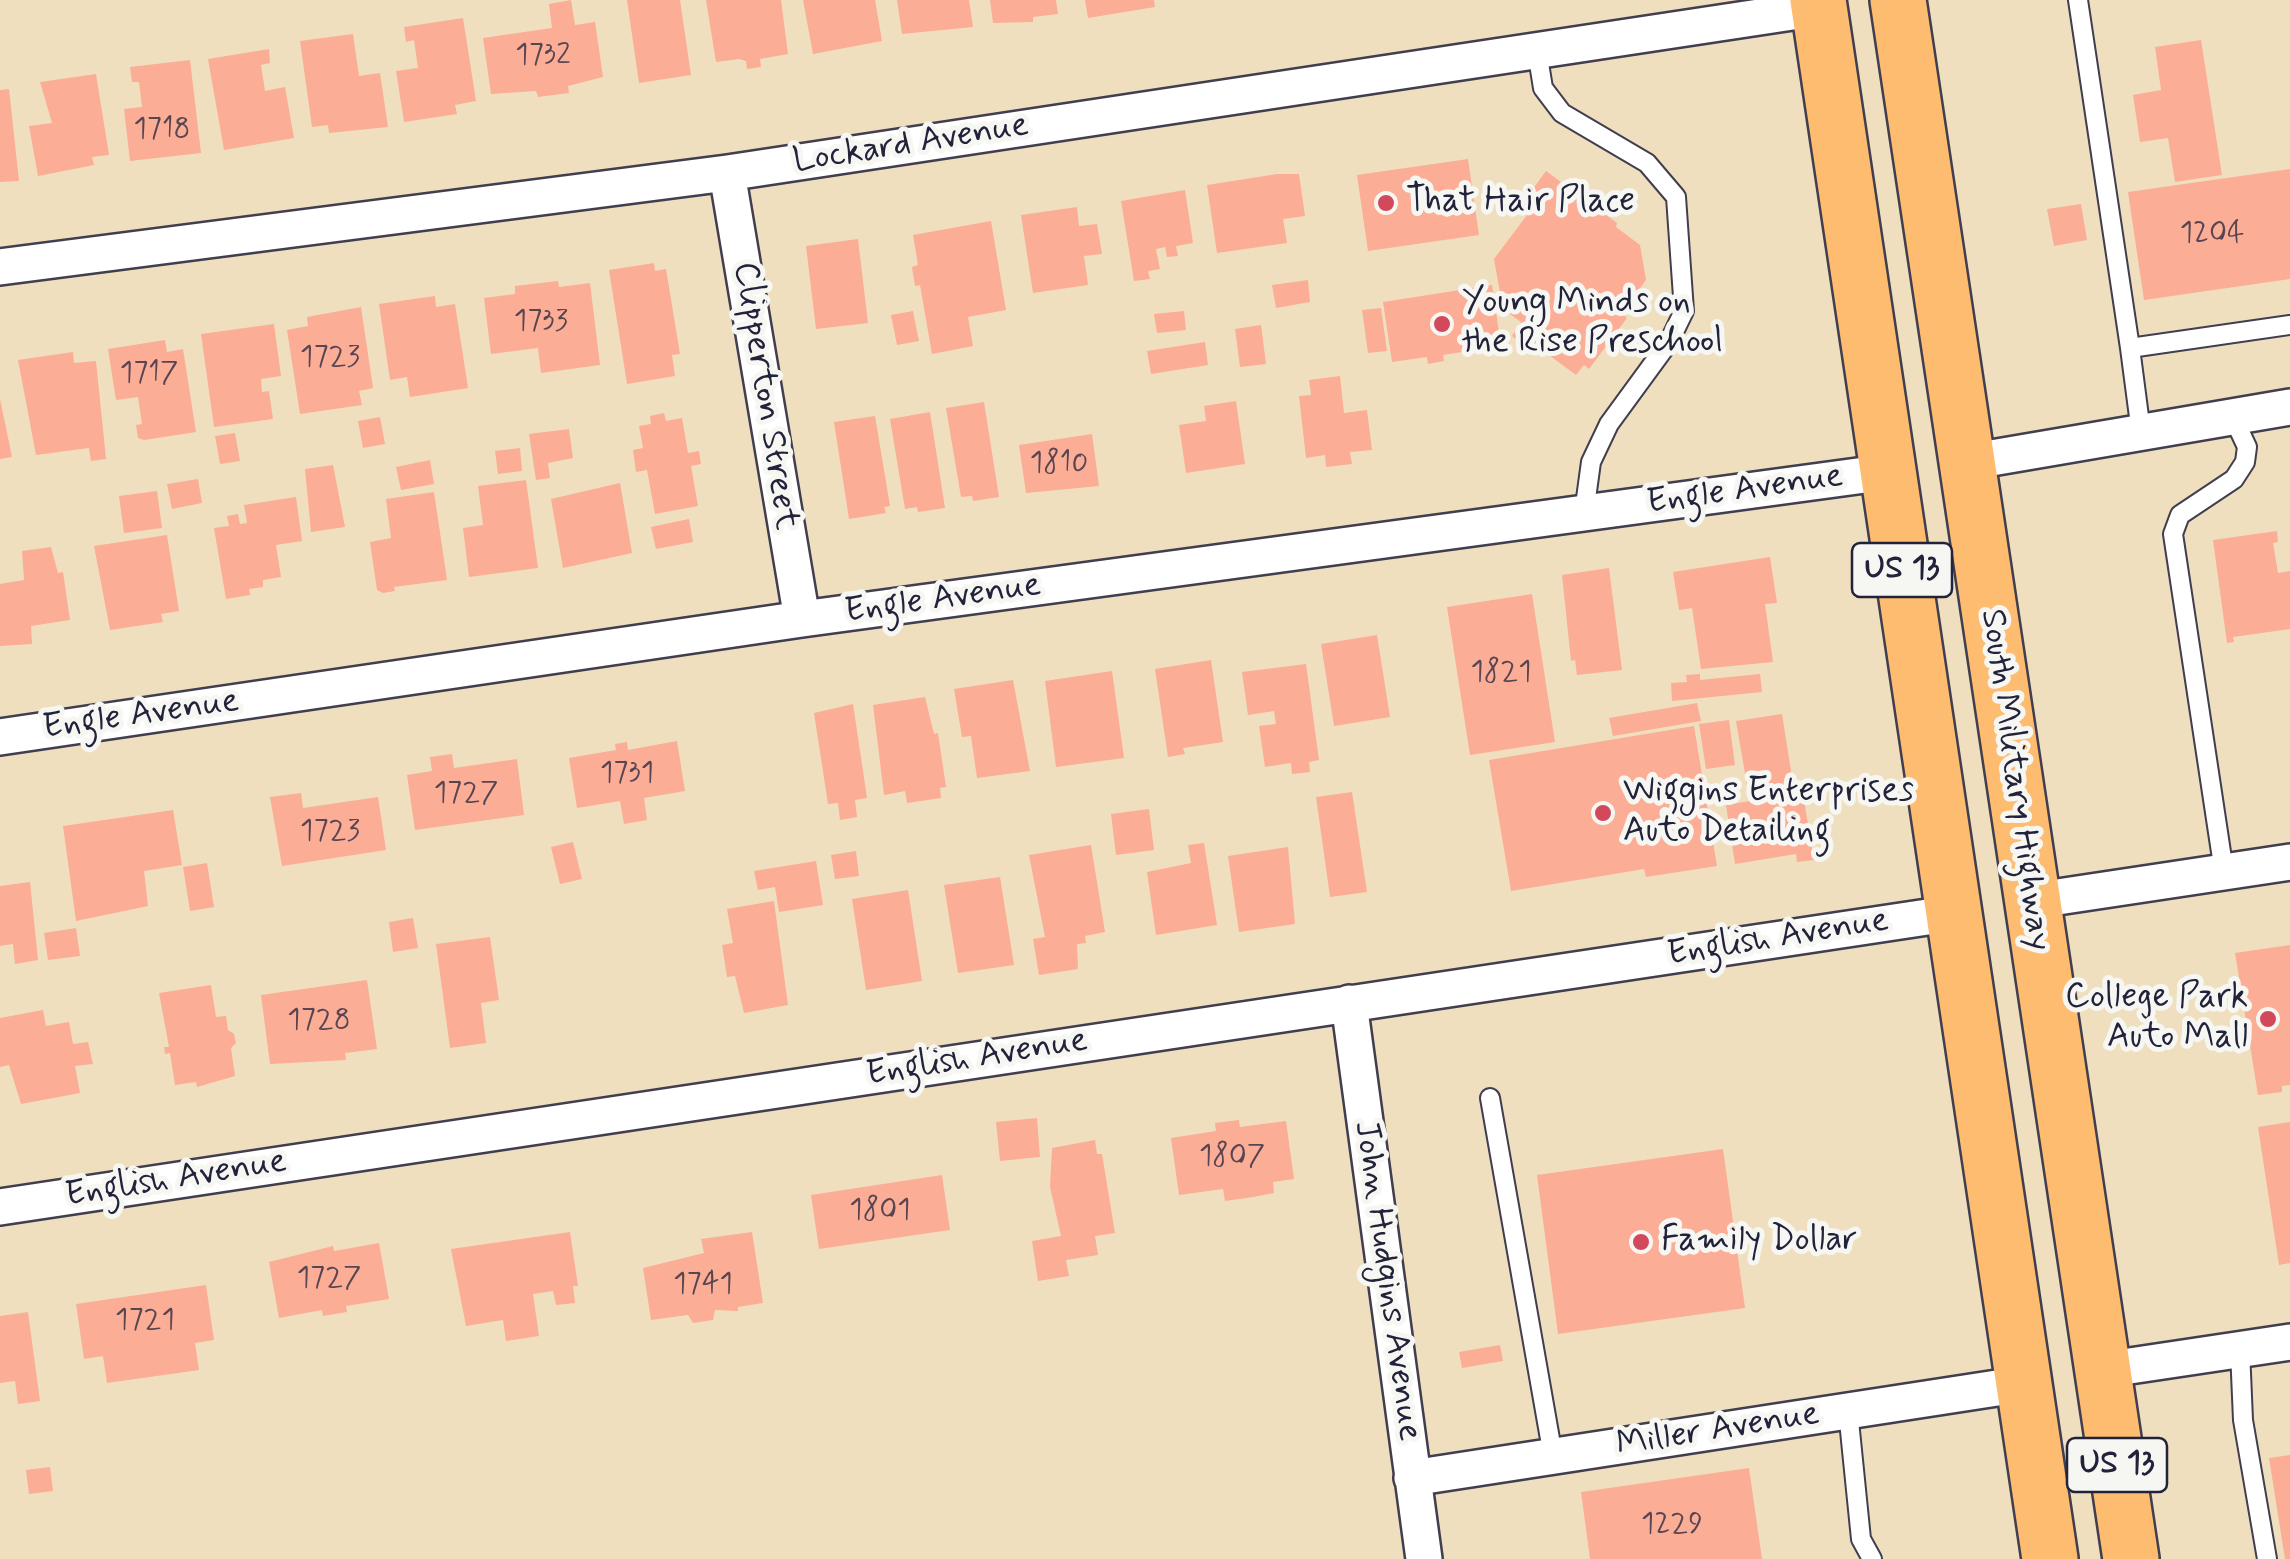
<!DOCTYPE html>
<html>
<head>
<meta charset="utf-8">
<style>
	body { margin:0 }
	canvas { display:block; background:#efdfbe }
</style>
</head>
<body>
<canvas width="2290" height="1559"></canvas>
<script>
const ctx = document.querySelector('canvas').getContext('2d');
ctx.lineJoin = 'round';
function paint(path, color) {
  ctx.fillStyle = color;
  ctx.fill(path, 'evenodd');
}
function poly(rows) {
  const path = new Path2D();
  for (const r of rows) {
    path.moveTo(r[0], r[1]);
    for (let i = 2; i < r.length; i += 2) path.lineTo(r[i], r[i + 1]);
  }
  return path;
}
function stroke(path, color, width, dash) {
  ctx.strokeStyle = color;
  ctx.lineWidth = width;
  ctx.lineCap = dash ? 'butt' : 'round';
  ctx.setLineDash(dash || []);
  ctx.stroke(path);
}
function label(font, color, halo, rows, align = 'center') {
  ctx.font = font + ' Mynerve,sans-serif';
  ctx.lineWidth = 10;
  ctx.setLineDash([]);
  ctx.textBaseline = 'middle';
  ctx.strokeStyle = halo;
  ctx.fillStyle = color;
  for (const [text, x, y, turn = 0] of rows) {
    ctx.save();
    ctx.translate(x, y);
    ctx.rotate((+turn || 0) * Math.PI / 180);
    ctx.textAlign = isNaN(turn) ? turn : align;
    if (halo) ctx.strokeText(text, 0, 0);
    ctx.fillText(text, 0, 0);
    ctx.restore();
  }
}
paint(poly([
	[571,0,575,25,595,22,603,77,568,86,569,93,538,97,536,91,491,94,483,38,552,28,549,4],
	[627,0,680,0,691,75,639,83],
	[706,0,781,0,788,54,760,59,761,67,747,69,746,61,739,59,716,62],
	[803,0,875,0,882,41,813,54],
	[897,0,969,0,973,27,902,34],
	[990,0,1056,0,1058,14,1033,17,1033,22,993,23],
	[1085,0,1154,0,1155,7,1088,18],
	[463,18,476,101,455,105,457,114,404,122,396,71,418,68,414,40,406,42,404,27],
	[353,34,359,76,380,73,388,127,329,133,328,125,312,127,300,41],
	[2201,40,2222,175,2175,182,2168,138,2140,142,2133,95,2161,90,2155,47],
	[269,49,270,63,261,65,265,91,285,87,294,138,224,150,208,59],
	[190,60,201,153,130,161,124,109,142,107,139,82,132,82,130,67],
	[96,74,109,155,92,157,94,165,38,176,29,126,52,123,40,82],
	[9,89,19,181,0,182,0,90],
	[1468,159,1479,235,1368,251,1357,175],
	[2290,169,2290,279,2144,300,2128,192],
	[1546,171,1617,223,1616,227,1640,245,1646,280,1622,313,1627,318,1589,369,1584,365,1576,375,1534,344,1530,350,1512,336,1521,322,1503,309,1494,259,1533,207,1524,201],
	[1277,174,1299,174,1305,216,1283,219,1287,243,1217,253,1207,185],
	[1185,190,1193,243,1176,246,1178,256,1167,257,1165,247,1156,249,1160,269,1148,271,1150,279,1134,281,1121,201],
	[2081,204,2087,240,2054,246,2047,209],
	[1077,207,1079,226,1097,224,1102,254,1084,256,1088,285,1033,293,1021,215],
	[991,221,1006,310,968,317,973,346,932,354,920,285,915,286,912,267,918,265,913,235],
	[858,239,868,323,816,329,806,246],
	[654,263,655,271,666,269,680,354,672,355,675,376,627,384,609,270],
	[1308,280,1310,302,1276,308,1272,285],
	[558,281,559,287,590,283,600,365,541,373,538,348,491,354,484,298,515,294,515,286],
	[1492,285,1501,346,1443,355,1444,361,1428,364,1427,357,1392,362,1383,302],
	[435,296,436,307,455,304,468,388,410,397,407,377,390,380,379,304],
	[361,307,373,388,359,391,362,405,300,414,287,330,308,326,307,317],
	[1381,308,1387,351,1368,353,1362,310],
	[913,311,919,341,897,345,891,315],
	[1184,311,1186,330,1157,333,1154,314],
	[274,324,281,376,261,379,262,392,269,391,273,419,214,427,201,334],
	[1261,325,1266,364,1240,367,1235,329],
	[165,340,167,352,183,349,196,432,144,440,138,438,136,425,142,424,138,397,116,400,108,349],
	[1205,342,1208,365,1151,374,1147,351],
	[73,352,74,363,96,361,106,459,91,461,89,448,36,455,18,360],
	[1340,376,1344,413,1367,410,1372,450,1350,452,1352,464,1326,467,1325,455,1306,458,1299,396,1311,395,1309,380],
	[0,399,12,457,0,459],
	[1236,401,1245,464,1186,473,1179,425,1206,421,1204,406],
	[984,402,999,497,973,501,972,496,961,497,946,408],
	[930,412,945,508,918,512,917,507,905,509,890,419],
	[664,413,666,421,682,418,688,453,699,451,701,464,691,466,698,506,655,514,647,470,636,472,633,450,643,448,639,426,651,424,650,416],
	[875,416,890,506,884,507,886,513,849,519,834,422],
	[380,417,385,444,363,448,358,421],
	[569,429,573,458,548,463,550,478,536,480,529,434],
	[235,433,240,461,220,464,215,436],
	[1092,434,1099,486,1026,493,1019,445],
	[520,448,522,471,498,474,495,451],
	[430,460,434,484,401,490,396,467],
	[333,465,345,527,311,532,305,469],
	[198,479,202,503,172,509,167,484],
	[526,480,538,568,469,577,463,528,483,525,478,486],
	[620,483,632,553,563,568,551,499],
	[157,491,162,528,124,533,119,496],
	[434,492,447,580,394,587,395,591,383,593,377,590,370,542,391,538,386,499],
	[296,497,302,541,276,545,281,577,263,580,263,587,249,589,250,595,226,599,214,528,229,526,227,516,238,514,240,524,247,523,244,505],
	[689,519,693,542,656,549,651,527],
	[2277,531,2278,542,2273,543,2278,573,2290,571,2290,629,2233,637,2234,642,2227,643,2213,540],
	[167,535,179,611,161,614,163,622,110,630,94,546],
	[51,547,58,573,63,572,70,620,31,626,32,644,0,646,0,584,24,580,22,551],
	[1770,557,1777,603,1765,604,1773,662,1701,669,1692,608,1679,610,1673,572],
	[1609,568,1622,670,1577,675,1575,660,1571,661,1562,575],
	[1532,594,1555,742,1470,755,1447,607],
	[1377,635,1390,717,1334,726,1321,644],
	[1211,660,1223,742,1183,748,1185,754,1168,757,1155,669],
	[1306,664,1319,760,1309,762,1310,772,1292,774,1291,763,1265,767,1259,726,1276,724,1274,711,1248,715,1242,672],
	[1112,671,1124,758,1056,767,1045,681],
	[1700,674,1700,680,1760,674,1762,692,1672,701,1671,683,1687,682,1686,675],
	[1013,680,1030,771,977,778,971,736,962,737,954,689],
	[925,697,934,734,938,733,946,787,940,788,941,798,907,803,905,791,884,795,873,705],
	[1697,703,1701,721,1613,736,1609,718],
	[853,704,867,798,855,800,857,817,840,820,838,803,828,804,814,713],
	[1782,714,1793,784,1748,791,1736,721],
	[1729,720,1735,765,1706,769,1699,724],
	[1694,726,1717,866,1646,877,1644,869,1511,891,1489,760],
	[677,741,685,791,644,798,647,820,624,824,620,801,577,808,569,758,616,750,615,744,627,742,628,750],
	[452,754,454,768,517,759,524,815,415,830,407,775,432,771,430,757],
	[1802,788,1814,860,1797,862,1796,854,1735,864,1726,805,1786,795,1785,790],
	[1352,792,1367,892,1330,897,1316,797],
	[301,793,303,808,378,797,386,850,282,866,270,797],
	[1149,809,1154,850,1116,855,1111,814],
	[173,810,182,865,144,871,148,906,76,921,63,826],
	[573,842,582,879,560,884,551,847],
	[1204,843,1217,925,1156,935,1147,872,1191,863,1188,845],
	[1091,845,1105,932,1085,936,1086,943,1077,944,1078,969,1039,975,1033,939,1045,937,1029,855],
	[1288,847,1295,924,1239,932,1228,856],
	[856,851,859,876,835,879,831,855],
	[816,861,823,905,779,912,775,887,758,890,754,871],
	[207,863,214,907,190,911,183,867],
	[1000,877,1014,965,958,973,944,885],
	[30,882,38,960,15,964,13,944,0,946,0,886],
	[908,890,922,981,866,990,852,899],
	[774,901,788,1005,744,1013,735,976,727,977,722,945,733,943,727,909],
	[413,918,418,948,393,952,389,922],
	[76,928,80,956,48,960,44,933],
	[490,937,499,1000,481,1003,486,1043,450,1048,436,944],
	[2290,945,2290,1085,2282,1086,2282,1092,2258,1095,2235,953],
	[367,980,377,1049,345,1053,346,1060,270,1064,261,995],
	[211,985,216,1017,226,1016,228,1030,234,1034,236,1043,231,1048,235,1076,197,1087,196,1082,175,1085,170,1053,165,1054,164,1047,169,1047,159,993],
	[43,1010,46,1026,69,1022,73,1044,88,1042,93,1064,75,1066,80,1093,21,1104,9,1065,0,1067,0,1018],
	[1037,1118,1040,1157,1000,1161,996,1122],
	[1239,1120,1240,1127,1286,1121,1294,1179,1273,1182,1274,1193,1253,1197,1225,1201,1223,1189,1179,1195,1171,1138,1216,1131,1215,1123],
	[2290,1122,2290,1263,2279,1265,2258,1127],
	[1095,1140,1097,1154,1102,1154,1115,1233,1095,1236,1098,1255,1066,1260,1069,1276,1038,1281,1032,1241,1061,1236,1050,1187,1052,1148],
	[1723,1149,1745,1308,1558,1334,1537,1175],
	[942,1175,950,1230,819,1249,811,1195],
	[570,1232,578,1286,573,1286,575,1303,556,1305,553,1291,533,1294,539,1336,506,1341,503,1320,466,1326,451,1249],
	[752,1232,763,1303,738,1307,738,1311,715,1310,713,1320,693,1323,688,1315,651,1320,643,1268,704,1253,701,1239],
	[379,1243,389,1299,346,1306,347,1312,323,1316,322,1310,279,1318,269,1262,333,1246,334,1251],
	[206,1285,214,1340,195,1343,199,1370,107,1383,103,1356,84,1359,76,1304],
	[28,1312,40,1401,18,1404,15,1381,0,1383,0,1316],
	[1500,1345,1503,1361,1462,1368,1459,1352],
	[2290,1455,2290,1559,2285,1559,2269,1458],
	[50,1467,53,1491,29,1494,26,1470],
	[1749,1468,1762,1559,1590,1559,1581,1492]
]), '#fcad96');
const lane = poly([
	[2078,0,2130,348],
	[1537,51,1543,88,1562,113,1647,163,1676,197,1684,311,1669,342,1609,424,1591,462,1584,513],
	[2141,432,2130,348,2290,325],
	[2224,872,2173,534,2180,515,2234,479,2245,462,2247,447,2233,417],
	[1490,1098,1553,1456],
	[2240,1350,2243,1420,2267,1559],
	[1848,1411,1861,1539,1872,1559]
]);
const street = poly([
	[727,173,802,619],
	[0,267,727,173,1819,8],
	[1968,462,2290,407],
	[0,737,802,619,1887,472],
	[2031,901,2290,862],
	[1349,1003,1424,1559],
	[0,1207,1954,913],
	[2103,1370,2290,1342],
	[1412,1478,2023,1384]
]);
const primary = poly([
	[1818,0,2050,1559],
	[1898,0,2131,1559]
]);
stroke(lane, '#413e4f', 22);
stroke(street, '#413e4f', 40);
stroke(primary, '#413e4f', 60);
stroke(lane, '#fff', 18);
stroke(street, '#fff', 35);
stroke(primary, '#fdbc6f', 55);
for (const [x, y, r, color] of [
	[1386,203,10,"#d1495b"],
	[1442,324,10,"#d1495b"],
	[1603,813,10,"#d1495b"],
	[2268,1019,10,"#d1495b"],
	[1641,1242,10,"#d1495b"]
]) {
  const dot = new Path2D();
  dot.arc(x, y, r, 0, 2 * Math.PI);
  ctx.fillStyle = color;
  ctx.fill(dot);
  stroke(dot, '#f6f6f2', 4);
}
label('30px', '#584552', null, [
	["1732",543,57],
	["1718",162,131],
	["1204",2212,235],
	["1733",541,323],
	["1723",330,359],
	["1717",149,375],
	["1810",1059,465],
	["1821",1501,674],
	["1731",627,775],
	["1727",466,795],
	["1723",330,833],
	["1728",319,1022],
	["1807",1232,1158],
	["1801",880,1212],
	["1727",329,1280],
	["1741",703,1286],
	["1721",145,1322],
	["1229",1672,1526]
]);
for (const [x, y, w] of [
	[1902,570,100],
	[2117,1465,100]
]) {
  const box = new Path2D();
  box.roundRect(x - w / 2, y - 27, w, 54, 8);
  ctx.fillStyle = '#f6f6f2';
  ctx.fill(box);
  stroke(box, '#22223b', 2.5);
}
label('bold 32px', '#22223b', null, [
	["US 13",1902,570],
	["US 13",2117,1465]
]);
label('35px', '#22223b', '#f6f6f2', [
	["Lockard Avenue",911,145,-9],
	["Clipperton Street",764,396,81],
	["Engle Avenue",1745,491,-8],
	["Engle Avenue",943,600,-8],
	["Engle Avenue",141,716,-8],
	["South Military Highway",2014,780,82],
	["English Avenue",1778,939,-9],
	["English Avenue",977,1059,-9],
	["English Avenue",176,1180,-9],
	["John Hudgins Avenue",1386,1281,82],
	["Miller Avenue",1718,1431,-9]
]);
label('35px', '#22223b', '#f6f6f2', [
	["That Hair Place",1406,203],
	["Young Minds on",1462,304],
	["the Rise Preschool",1462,344],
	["Wiggins Enterprises",1623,793],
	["Auto Detailing",1623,833],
	["College Park",2248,999,"right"],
	["Auto Mall",2248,1039,"right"],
	["Family Dollar",1661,1242]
], 'left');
</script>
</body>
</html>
